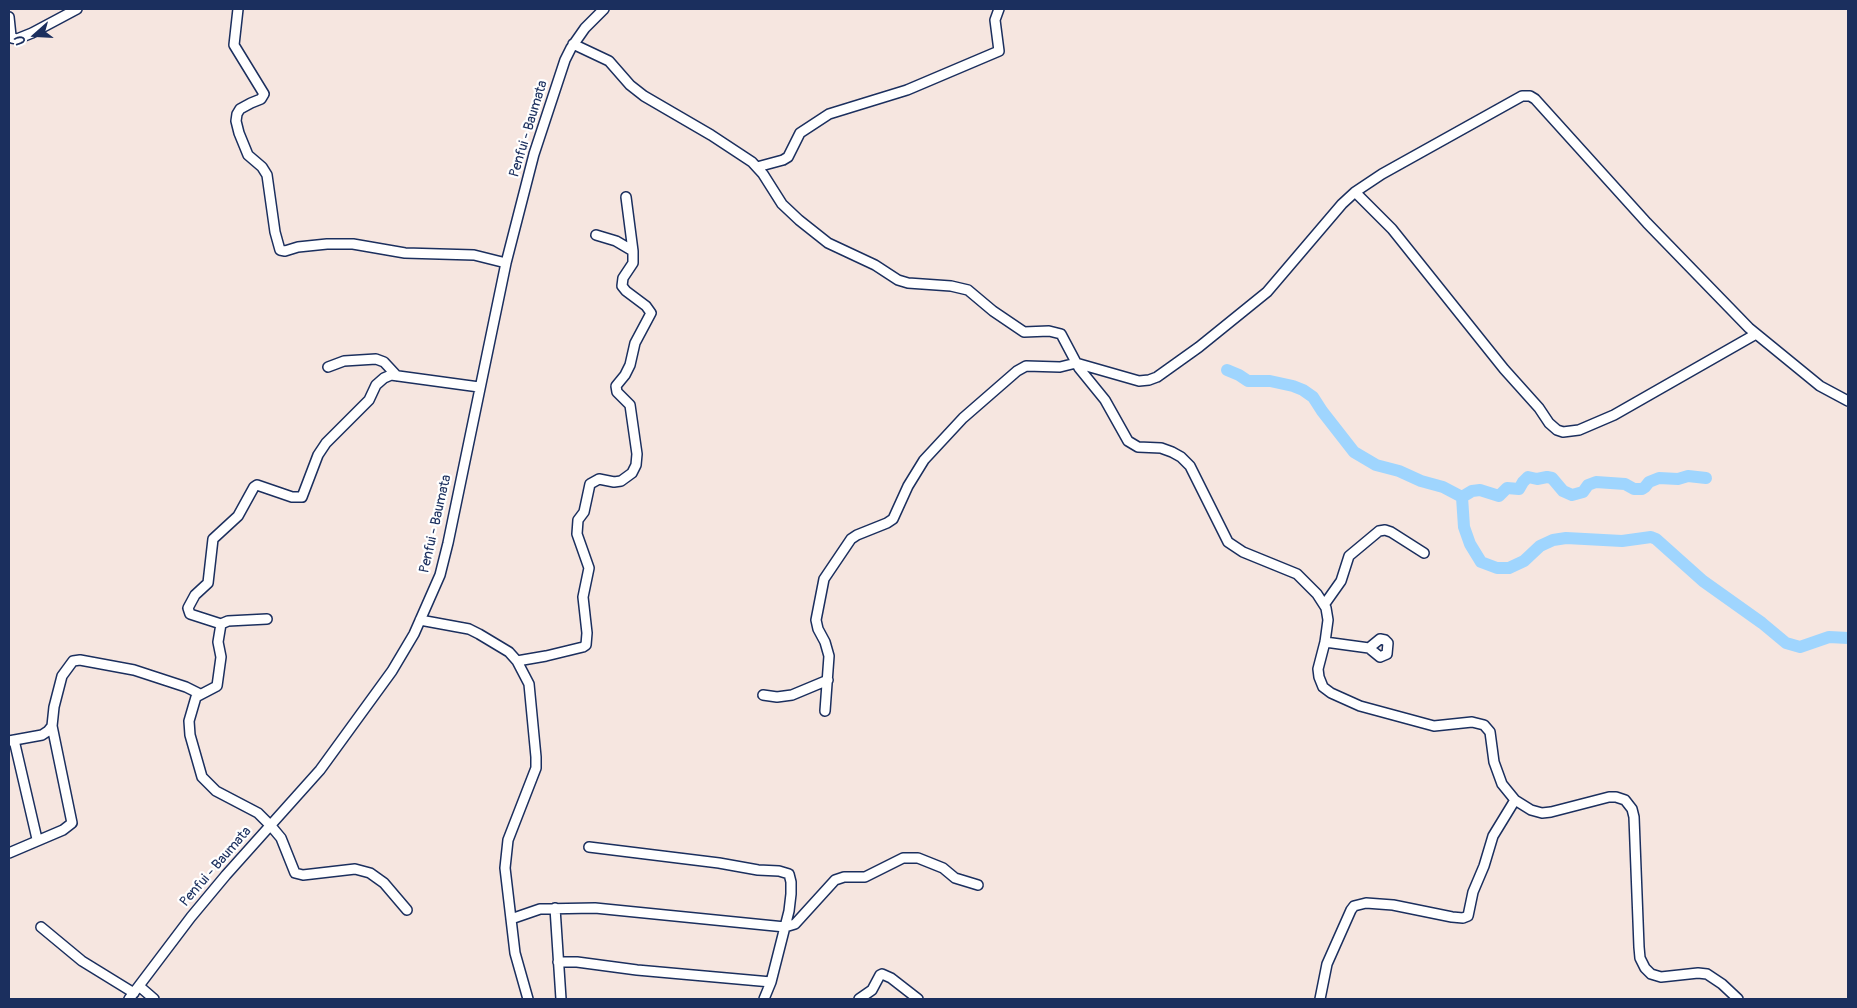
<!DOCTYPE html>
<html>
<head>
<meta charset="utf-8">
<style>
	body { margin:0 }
	#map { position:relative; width:1857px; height:1008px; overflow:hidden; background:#f6e6e0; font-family:Pangolin,sans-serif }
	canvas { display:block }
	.frame { position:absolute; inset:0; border:10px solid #1b2f5e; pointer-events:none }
	.north { position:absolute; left:10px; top:10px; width:50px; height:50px; -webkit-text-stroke:4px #fff; paint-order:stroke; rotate:251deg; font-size:14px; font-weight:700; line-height:20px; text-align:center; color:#1b2f5e }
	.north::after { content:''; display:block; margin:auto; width:18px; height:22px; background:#1b2f5e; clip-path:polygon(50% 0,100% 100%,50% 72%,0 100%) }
</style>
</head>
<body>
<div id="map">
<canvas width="1857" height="1008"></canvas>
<div class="frame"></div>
<div class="north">U</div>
</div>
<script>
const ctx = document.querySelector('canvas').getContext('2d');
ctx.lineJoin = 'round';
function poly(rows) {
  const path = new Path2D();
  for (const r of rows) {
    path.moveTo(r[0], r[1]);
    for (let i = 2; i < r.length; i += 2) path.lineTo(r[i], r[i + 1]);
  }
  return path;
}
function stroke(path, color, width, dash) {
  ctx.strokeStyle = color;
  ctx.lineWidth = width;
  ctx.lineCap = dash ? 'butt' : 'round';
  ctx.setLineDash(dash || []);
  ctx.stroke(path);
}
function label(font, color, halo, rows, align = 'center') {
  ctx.font = font + ' Pangolin,sans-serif';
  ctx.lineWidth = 4.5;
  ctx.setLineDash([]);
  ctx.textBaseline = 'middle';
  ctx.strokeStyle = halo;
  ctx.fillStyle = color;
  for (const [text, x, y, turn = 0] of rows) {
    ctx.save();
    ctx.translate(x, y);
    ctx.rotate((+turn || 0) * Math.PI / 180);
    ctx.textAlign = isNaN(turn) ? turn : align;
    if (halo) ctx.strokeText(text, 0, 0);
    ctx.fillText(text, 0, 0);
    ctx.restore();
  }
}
stroke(poly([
	[1227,370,1239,375,1248,381,1270,381,1293,386,1303,390,1313,397,1322,411,1354,452,1376,465,1399,471,1421,481,1443,487,1462,497,1464,527,1470,544,1481,562,1497,568,1509,568,1524,561,1540,546,1553,540,1566,538,1622,541,1651,537,1656,539,1703,581,1762,623,1786,643,1800,647,1829,637,1848,638],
	[1462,497,1472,491,1480,490,1499,496,1507,488,1519,489,1523,482,1528,477,1537,479,1547,477,1552,478,1563,491,1572,495,1583,492,1588,485,1596,482,1625,484,1634,489,1642,489,1645,487,1649,482,1659,478,1678,479,1688,476,1706,478]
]), '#9fd5fe', 12);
const minor = poly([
	[238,9,234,45,264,94,261,99,251,103,240,109,237,114,236,121,239,133,248,155,262,167,267,175,275,232,280,250,285,251,298,247,327,244,353,244,405,253,474,255,506,263],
	[9,17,11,36,12,38,17,39,32,33,77,9],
	[573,44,609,61,630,85,644,96,711,135,752,162,763,174,782,204,799,220,828,243,875,265,898,280,908,283,951,286,968,290,993,311,1024,332,1049,331,1061,334,1079,368,1105,400,1128,441,1138,447,1161,448,1172,452,1181,457,1190,466,1228,542,1243,552,1297,574,1317,594,1326,608,1328,620,1325,642,1318,669,1319,677,1323,687,1331,693,1360,706,1434,726,1472,722,1484,725,1490,732,1494,762,1502,784,1515,800,1531,810,1542,813,1551,812,1609,797,1616,797,1625,800,1632,809,1634,817,1639,947,1640,958,1645,968,1651,974,1661,977,1698,973,1707,974,1722,984,1738,999],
	[757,167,783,160,788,157,800,133,829,114,907,90,999,51,995,20,999,9],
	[1355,192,1392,229,1504,369,1539,408,1549,423,1557,430,1563,432,1579,430,1614,415,1756,334],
	[626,197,633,251],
	[328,367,344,361,376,359,384,362,397,376],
	[1324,605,1341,581,1349,556,1379,531,1385,530,1391,532,1424,553],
	[267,619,228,621,221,624,218,642,221,657,217,686,196,697,189,721,190,735,202,777,216,791,258,813,271,826,281,838,295,873,303,875,355,869,370,873,384,883,407,910],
	[420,620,469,629,479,634,509,652,517,661,529,684,536,757,536,768,508,840,505,868,515,953,528,999],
	[221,624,190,614,188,608,195,595,208,583,213,539,238,516,254,487,257,485,292,497,302,497,318,455,326,443,369,400,376,385,384,378,391,375,479,387],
	[1325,642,1369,648,1380,657,1387,654,1388,643,1385,640,1380,639,1369,648],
	[517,661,546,656,583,647,586,645,587,633,583,597,589,568,577,534,578,520,584,512,590,484,599,479,614,482,621,481,632,473,636,465,637,454,630,405,617,392,616,386,625,375,630,365,635,343,651,313,646,306,626,291,622,286,623,278,633,263,633,251,616,241,596,235],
	[763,695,777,697,792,695,828,680],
	[825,711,829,656,825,642,818,629,816,620,824,579,851,539,857,535,887,523,893,519,908,486,924,460,963,418,1017,371,1026,366,1060,367,1076,363,1139,381,1149,380,1157,377,1199,347,1267,292,1342,204,1355,192,1382,174,1522,96,1530,96,1535,99,1647,223,1749,328,1820,386,1848,401],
	[14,740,37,839],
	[9,741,42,735,48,731,52,726],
	[589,847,719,863,758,870,779,871,789,874,791,882,791,894,789,911,771,982,764,999],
	[9,853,63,830,72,823,52,726,54,707,62,676,73,661,80,660,134,670,186,687,200,694],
	[555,908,561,999],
	[511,919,540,909,595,908,785,927,795,924,835,880,844,877,865,877,903,858,918,858,943,868,955,878,978,885],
	[41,927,82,961,134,993],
	[558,962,577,962,637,970,771,982],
	[139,986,154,999],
	[129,999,191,917,226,875,320,770,392,671,414,634,440,575,448,543,506,263,534,154,565,60,571,48,585,28,604,9],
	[859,999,872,990,880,975,882,974,891,978,918,999],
	[1320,999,1327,964,1351,910,1354,906,1366,903,1393,905,1452,917,1463,918,1468,916,1473,892,1484,866,1493,836,1515,800]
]);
stroke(minor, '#1b2f5e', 12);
stroke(minor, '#fff', 9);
label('14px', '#1b2f5e', '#fff', [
	["Penfui - Baumata",529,129,-73],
	["Penfui - Baumata",436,524,-77],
	["Penfui - Baumata",216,867,-49]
]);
</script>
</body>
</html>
